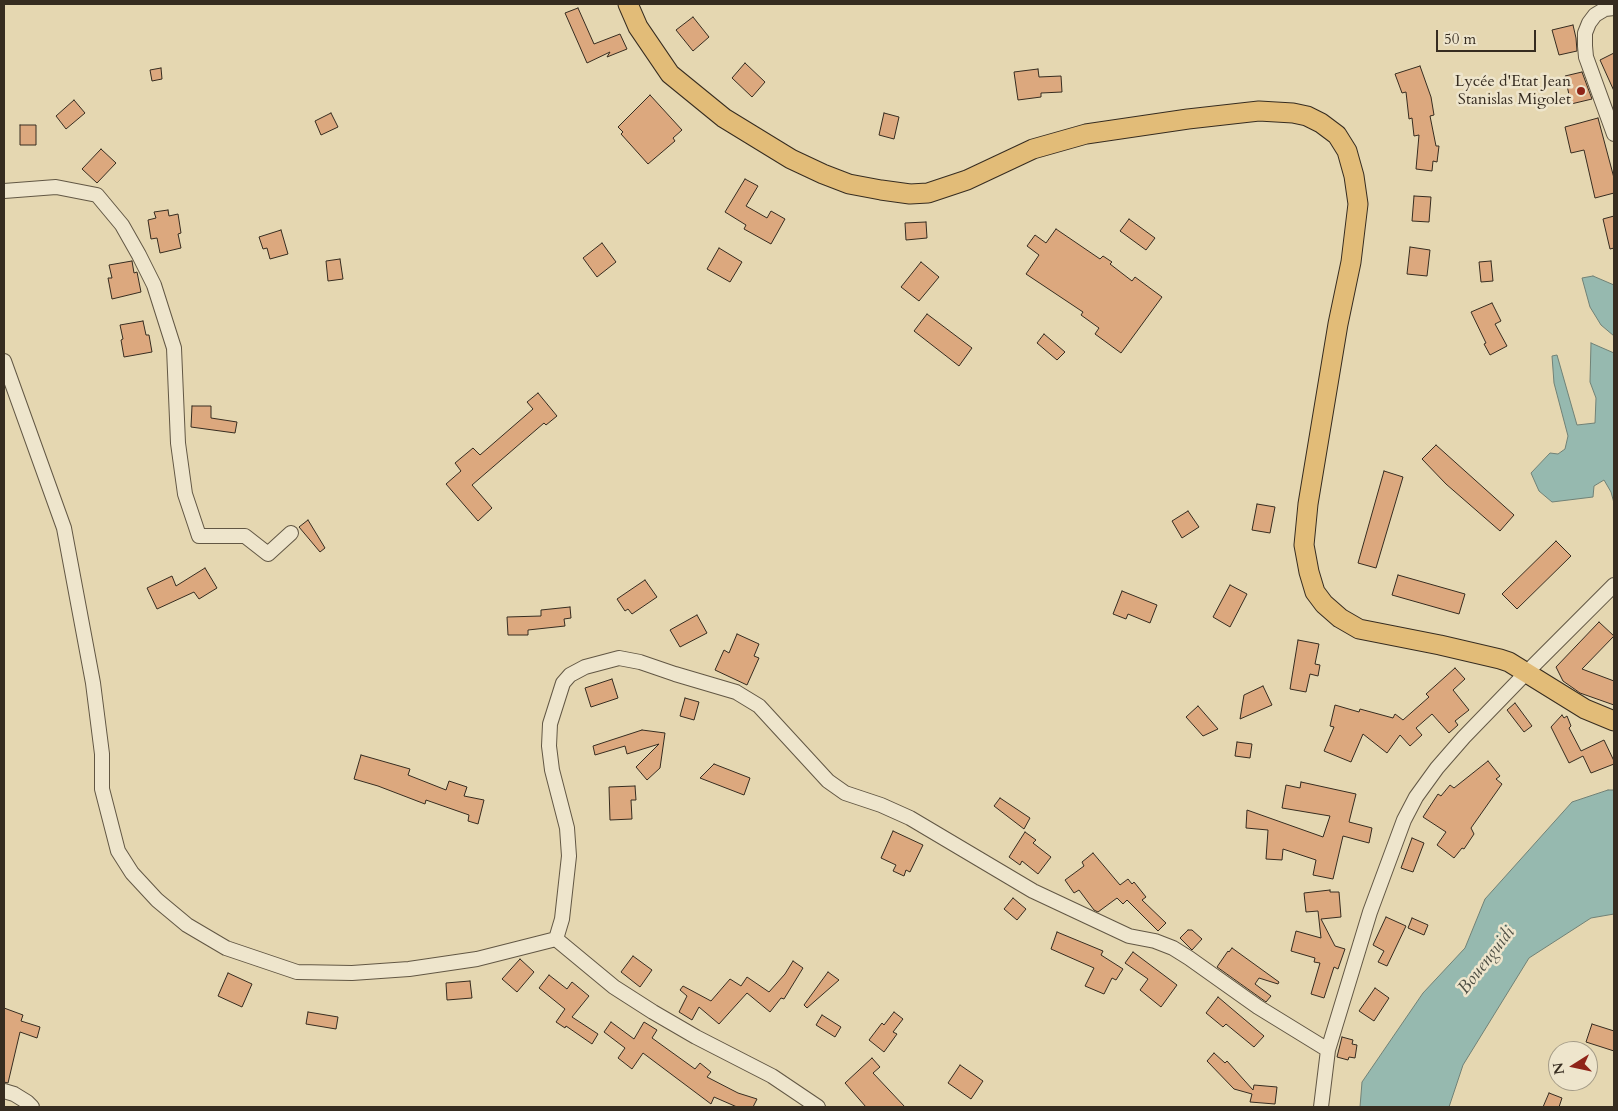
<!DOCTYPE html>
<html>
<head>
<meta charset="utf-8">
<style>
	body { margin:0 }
	#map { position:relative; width:1618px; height:1111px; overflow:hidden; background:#e5d7b1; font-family:Cardo,serif }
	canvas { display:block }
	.frame { position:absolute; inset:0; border:5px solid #362c20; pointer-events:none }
	.north { position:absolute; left:1548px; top:1041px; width:50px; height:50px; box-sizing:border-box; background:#eee5cc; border:1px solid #a49b87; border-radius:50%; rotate:260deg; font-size:14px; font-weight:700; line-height:20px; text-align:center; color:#362c20 }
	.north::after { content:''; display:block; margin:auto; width:18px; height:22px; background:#8f2418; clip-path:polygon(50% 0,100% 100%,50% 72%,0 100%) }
	.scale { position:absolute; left:1436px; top:30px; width:100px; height:22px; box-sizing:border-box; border:2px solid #362c20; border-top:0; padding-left:6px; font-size:15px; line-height:18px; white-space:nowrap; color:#362c20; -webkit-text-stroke:4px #eee5cc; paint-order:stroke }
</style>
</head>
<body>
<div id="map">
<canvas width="1618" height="1111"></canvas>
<div class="frame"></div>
<div class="north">N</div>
<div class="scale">50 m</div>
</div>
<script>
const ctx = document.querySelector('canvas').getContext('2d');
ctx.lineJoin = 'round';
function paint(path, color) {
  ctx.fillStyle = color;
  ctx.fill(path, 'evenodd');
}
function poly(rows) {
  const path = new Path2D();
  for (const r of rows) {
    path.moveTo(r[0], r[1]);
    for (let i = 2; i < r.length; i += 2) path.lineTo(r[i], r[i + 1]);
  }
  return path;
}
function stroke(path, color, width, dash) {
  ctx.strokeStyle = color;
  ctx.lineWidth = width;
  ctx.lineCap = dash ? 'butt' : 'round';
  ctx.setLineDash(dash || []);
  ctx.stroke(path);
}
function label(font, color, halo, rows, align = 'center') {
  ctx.font = font + ' Cardo,serif';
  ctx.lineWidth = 5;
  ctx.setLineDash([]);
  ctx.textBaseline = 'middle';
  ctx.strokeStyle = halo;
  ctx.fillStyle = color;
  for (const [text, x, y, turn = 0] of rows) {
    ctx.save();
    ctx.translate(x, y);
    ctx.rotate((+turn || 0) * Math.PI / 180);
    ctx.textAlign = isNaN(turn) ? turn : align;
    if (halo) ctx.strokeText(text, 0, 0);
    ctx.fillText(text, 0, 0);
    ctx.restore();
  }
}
const water = poly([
	[1593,276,1614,285,1614,336,1601,325,1590,307,1582,278,1593,276],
	[1591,343,1614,353,1614,503,1611,492,1604,480,1594,486,1593,497,1552,502,1539,491,1531,473,1550,453,1558,454,1565,449,1568,436,1554,383,1552,356,1557,355,1577,425,1595,423,1596,398,1590,382,1591,343],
	[1608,790,1614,790,1614,914,1591,918,1529,958,1463,1065,1449,1107,1360,1107,1362,1082,1423,993,1465,948,1485,899,1572,802,1608,790]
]);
paint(water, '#96b9af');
stroke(water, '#708176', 1);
const building = poly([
	[578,8,594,44,620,34,627,49,607,57,610,52,587,63,565,13,578,8],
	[693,17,709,37,693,51,676,30,693,17],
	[1573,25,1576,38,1577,51,1559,55,1552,30,1573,25],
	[1614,53,1614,91,1600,60,1614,53],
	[745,63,765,82,752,97,732,78,745,63],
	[1420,66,1431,97,1434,115,1430,116,1436,146,1439,146,1437,162,1433,161,1432,171,1416,169,1419,135,1414,136,1412,118,1409,119,1406,92,1402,93,1395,74,1420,66],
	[161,68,162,79,152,81,150,70,161,68],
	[1038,69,1039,77,1061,76,1062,92,1041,93,1041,97,1018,100,1014,72,1038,69],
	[1582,72,1592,99,1571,104,1565,76,1582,72],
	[650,95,682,130,673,138,675,141,648,164,621,134,623,132,618,127,650,95],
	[74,100,85,113,66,129,56,116,74,100],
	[331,113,338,127,321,135,315,121,331,113],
	[884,113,899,117,894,139,879,135,884,113],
	[1598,118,1614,178,1614,193,1595,198,1584,150,1571,153,1565,127,1598,118],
	[20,125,36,125,36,145,20,145,20,125],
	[101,149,116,163,97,183,82,169,101,149],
	[745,179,758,186,746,206,767,218,771,211,785,219,771,244,744,229,746,225,725,212,745,179],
	[1414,196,1431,197,1429,222,1412,221,1414,196],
	[168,210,169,216,178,214,181,233,178,234,181,248,160,253,157,238,151,239,148,220,156,218,154,212,168,210],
	[1614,216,1614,248,1610,249,1603,219,1614,216],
	[1129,219,1155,238,1146,250,1120,231,1129,219],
	[926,222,927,238,906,240,905,223,926,222],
	[1056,229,1100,259,1103,256,1112,262,1110,264,1132,281,1135,277,1162,297,1121,353,1095,334,1099,328,1081,315,1083,312,1026,274,1039,255,1027,246,1035,235,1046,243,1056,229],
	[281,230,288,254,270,259,267,248,263,249,259,237,281,230],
	[602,243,616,262,597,277,583,258,602,243],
	[1410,247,1430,250,1427,276,1407,274,1410,247],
	[719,248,742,262,730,282,707,269,719,248],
	[340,259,343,279,328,281,326,261,340,259],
	[132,261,134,273,137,272,141,292,112,299,108,278,112,278,109,265,132,261],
	[1491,261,1493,281,1481,282,1479,262,1491,261],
	[921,262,939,277,919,301,901,287,921,262],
	[1492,303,1501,321,1495,324,1507,346,1490,355,1484,344,1486,343,1471,312,1492,303],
	[927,314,972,348,959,366,914,331,927,314],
	[143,321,146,335,149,335,152,352,124,357,121,340,123,339,120,325,143,321],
	[1044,334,1065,352,1057,360,1037,343,1044,334],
	[538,393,557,416,546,425,544,423,472,485,492,508,478,521,446,484,461,471,455,463,473,448,480,455,533,409,527,402,538,393],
	[192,406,211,406,211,418,237,422,235,433,191,427,192,406],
	[1436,445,1514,515,1500,531,1446,484,1422,459,1436,445],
	[1384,471,1403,477,1376,568,1358,563,1384,471],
	[1257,504,1275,507,1270,533,1252,530,1257,504],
	[1188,511,1199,527,1182,538,1172,521,1188,511],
	[308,520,325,548,320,552,299,527,308,520],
	[1556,541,1571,556,1517,609,1502,594,1556,541],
	[205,568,217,588,199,599,194,592,157,609,147,588,172,576,176,586,205,568],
	[1398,575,1465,594,1459,614,1392,595,1398,575],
	[645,580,657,597,632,614,628,609,625,611,617,599,645,580],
	[1230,585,1247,594,1230,627,1213,617,1230,585],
	[1122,591,1157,605,1150,623,1128,614,1126,619,1113,614,1122,591],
	[570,607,571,618,564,619,565,626,528,630,528,635,508,635,507,617,541,616,541,610,570,607],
	[697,615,707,633,680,647,670,630,697,615],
	[1599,622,1614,636,1582,669,1614,681,1614,705,1580,693,1573,688,1563,681,1556,667,1599,622],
	[737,634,759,644,754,656,759,658,747,685,715,670,724,650,729,653,737,634],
	[1298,640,1319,644,1315,664,1320,665,1318,676,1310,674,1306,692,1290,689,1298,640],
	[1455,668,1465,679,1453,690,1469,710,1455,721,1458,725,1449,733,1432,714,1416,728,1422,735,1410,746,1400,735,1387,753,1363,734,1351,762,1324,751,1334,727,1330,726,1335,705,1359,712,1360,709,1393,718,1395,714,1403,720,1429,697,1426,694,1455,668],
	[612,679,618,698,591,707,585,688,612,679],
	[1263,686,1272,705,1240,719,1244,695,1263,686],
	[685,698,699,702,694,720,680,716,685,698],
	[1515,703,1532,726,1524,732,1507,710,1515,703],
	[1198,706,1218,729,1203,736,1186,717,1198,706],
	[1562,715,1564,718,1567,716,1571,726,1569,728,1581,751,1604,740,1614,761,1614,764,1591,773,1583,756,1569,763,1551,727,1562,715],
	[642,730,665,733,660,768,647,780,636,767,659,744,627,754,625,746,595,755,593,746,642,730],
	[1237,742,1252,744,1250,758,1235,756,1237,742],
	[361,755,410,769,408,775,446,790,449,781,467,787,464,796,484,800,478,824,468,821,469,815,426,800,425,804,378,786,354,779,361,755],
	[1488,761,1500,776,1496,779,1502,784,1471,828,1474,834,1464,849,1462,848,1454,858,1437,845,1446,832,1423,817,1438,794,1441,796,1450,785,1454,788,1488,761],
	[714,764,750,778,744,795,700,778,714,764],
	[1301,782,1356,794,1349,822,1372,828,1369,843,1343,836,1333,879,1313,875,1316,860,1283,849,1282,860,1266,859,1268,830,1246,828,1247,810,1323,837,1330,816,1282,808,1286,785,1300,788,1301,782],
	[635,786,636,800,631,800,632,819,610,820,609,787,635,786],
	[1000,798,1030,818,1024,829,994,806,1000,798],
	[893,831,923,845,910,872,906,870,904,876,893,871,896,865,881,858,893,831],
	[1025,832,1036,840,1033,843,1051,857,1038,874,1022,861,1020,865,1009,857,1025,832],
	[1412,838,1424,843,1413,872,1401,868,1412,838],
	[1093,853,1120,885,1128,879,1132,884,1134,882,1146,897,1142,900,1166,923,1158,931,1127,900,1123,904,1117,898,1098,912,1094,910,1079,890,1074,893,1065,880,1084,866,1082,862,1093,853],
	[1330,890,1330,892,1339,892,1341,917,1321,919,1335,946,1345,949,1338,969,1334,967,1324,998,1311,994,1320,963,1314,962,1315,958,1291,951,1296,931,1321,938,1318,911,1306,912,1304,893,1330,890],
	[1013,898,1026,909,1017,920,1004,909,1013,898],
	[1386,917,1406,926,1387,966,1378,962,1384,951,1373,945,1386,917],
	[1412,918,1428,925,1424,935,1408,928,1412,918],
	[1188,930,1192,930,1202,939,1192,950,1180,938,1188,930],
	[1057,932,1103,951,1101,955,1123,969,1116,980,1112,978,1104,994,1085,986,1094,968,1051,949,1057,932],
	[1232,948,1279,982,1278,984,1259,978,1255,984,1271,996,1266,1002,1217,967,1228,951,1229,952,1232,948],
	[1133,952,1177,985,1161,1007,1140,990,1148,979,1125,963,1133,952],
	[633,956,652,970,640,987,621,972,633,956],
	[520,959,534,972,517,992,502,979,520,959],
	[793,961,803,968,784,999,781,998,770,1012,747,993,719,1024,699,1007,692,1020,679,1012,687,996,680,990,683,986,711,1001,730,979,741,986,747,977,769,992,785,974,793,961],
	[828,972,839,980,807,1008,804,1005,828,972],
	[228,973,252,984,242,1007,218,996,228,973],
	[549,975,567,989,572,982,589,996,572,1017,598,1034,592,1044,566,1026,565,1028,556,1022,565,1009,539,988,549,975],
	[470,981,472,998,447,1000,446,983,470,981],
	[1375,988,1389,998,1374,1021,1359,1011,1375,988],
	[1218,997,1264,1036,1254,1047,1226,1024,1223,1027,1206,1013,1218,997],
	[4,1008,23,1015,21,1021,40,1027,37,1038,20,1032,8,1083,4,1082,4,1008],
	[308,1012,338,1017,336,1029,306,1024,308,1012],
	[894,1012,903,1019,893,1032,897,1034,884,1052,869,1040,882,1023,884,1025,894,1012],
	[822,1015,841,1027,835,1037,816,1025,822,1015],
	[611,1022,634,1039,644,1022,657,1030,652,1038,695,1069,700,1063,711,1072,707,1077,738,1093,757,1099,753,1107,737,1107,714,1097,711,1104,643,1053,632,1069,618,1058,625,1048,604,1032,611,1022],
	[1592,1024,1614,1031,1614,1051,1586,1042,1592,1024],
	[1342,1037,1353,1040,1352,1044,1357,1045,1355,1058,1349,1057,1348,1060,1337,1057,1342,1037],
	[1214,1053,1225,1063,1227,1061,1253,1090,1254,1085,1277,1087,1275,1104,1250,1102,1252,1094,1234,1089,1207,1061,1214,1053],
	[872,1058,880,1067,873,1073,905,1107,866,1107,845,1083,872,1058],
	[960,1065,983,1081,971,1099,948,1083,960,1065],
	[1549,1093,1562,1098,1559,1107,1543,1107,1549,1093]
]);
paint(building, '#dca87e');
stroke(building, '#362c20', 1);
const minor = poly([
	[1614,8,1605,9,1595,15,1589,23,1585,33,1585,46,1586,57,1614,134],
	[4,191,56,187,97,195,122,225,139,255,154,285,174,348,178,443,185,494,199,536,245,536,268,554,291,533],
	[4,361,64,528,93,683,102,754,102,789,118,851,132,873,157,900,187,925,226,948,297,972,352,973,409,969,477,959,556,939,614,987,653,1012,696,1037,772,1076,818,1107],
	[556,939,562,919,569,856,567,828,552,770,549,746,550,724,563,683,570,675,585,667,619,658,640,662,675,674,736,692,759,706,828,781,845,793,881,805,910,818,1033,891,1129,936,1155,941,1173,948,1189,958,1258,1007,1328,1050],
	[4,1091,14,1094,27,1102,32,1107],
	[1321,1107,1328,1050,1370,912,1404,820,1416,797,1437,768,1464,737,1526,673,1614,585]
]);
const highway = poly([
	[628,4,638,27,670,74,724,118,791,159,823,174,849,184,881,190,910,194,928,193,967,180,1033,149,1086,134,1188,119,1259,111,1293,113,1307,116,1321,123,1337,135,1347,151,1354,176,1358,204,1351,262,1338,324,1308,504,1304,545,1309,572,1315,592,1324,604,1340,618,1359,629,1440,645,1500,659,1509,662,1585,709,1614,721]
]);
stroke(minor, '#625744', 16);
stroke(highway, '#362c20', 21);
stroke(minor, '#eee5cc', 14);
stroke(highway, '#e2bc78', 19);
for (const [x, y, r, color] of [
	[1581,91,5,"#8f2418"]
]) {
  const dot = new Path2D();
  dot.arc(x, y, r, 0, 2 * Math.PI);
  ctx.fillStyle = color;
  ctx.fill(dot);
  stroke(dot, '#eee5cc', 2);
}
label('16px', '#362c20', '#eee5cc', [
	["Lycée d'Etat Jean",1571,82],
	["Stanislas Migolet",1571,100]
], 'right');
label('italic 18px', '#4e4f44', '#eee5cc', [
	["Bouenguidi",1487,961,-52]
]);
</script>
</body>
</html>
